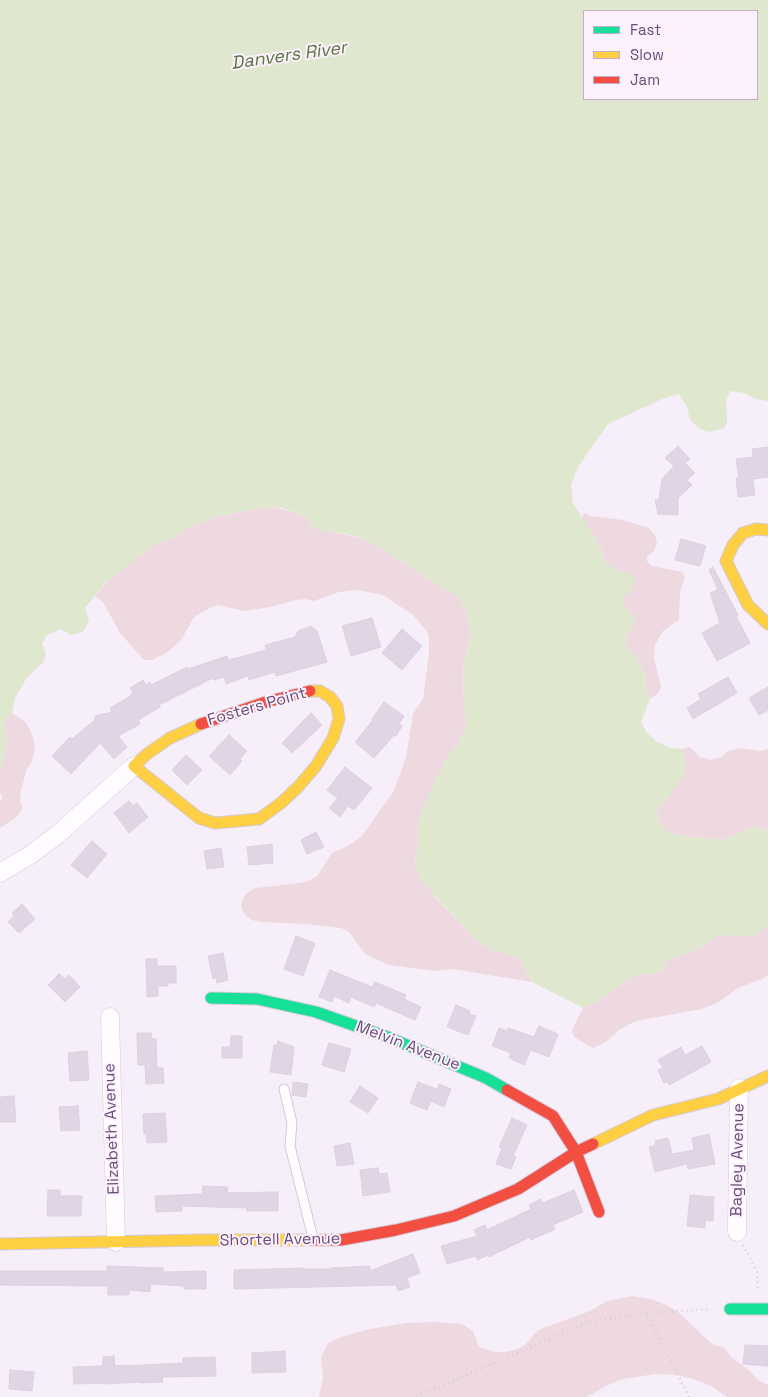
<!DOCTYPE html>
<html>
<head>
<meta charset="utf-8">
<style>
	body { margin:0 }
	#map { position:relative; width:768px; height:1397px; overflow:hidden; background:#f6eef8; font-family:"Space Grotesk",sans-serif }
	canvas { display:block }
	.legend { position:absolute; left:583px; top:10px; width:175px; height:90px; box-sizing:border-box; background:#fdf1fe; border:1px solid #c1b0c8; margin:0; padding:6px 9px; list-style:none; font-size:15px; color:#684e77 }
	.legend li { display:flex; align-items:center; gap:10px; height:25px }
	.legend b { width:25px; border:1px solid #c1b0c8 }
</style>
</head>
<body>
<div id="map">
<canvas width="768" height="1397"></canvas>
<ul class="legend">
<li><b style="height:6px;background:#16e098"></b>Fast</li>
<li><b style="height:6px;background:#ffcf43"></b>Slow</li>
<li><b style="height:6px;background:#f24e42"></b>Jam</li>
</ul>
</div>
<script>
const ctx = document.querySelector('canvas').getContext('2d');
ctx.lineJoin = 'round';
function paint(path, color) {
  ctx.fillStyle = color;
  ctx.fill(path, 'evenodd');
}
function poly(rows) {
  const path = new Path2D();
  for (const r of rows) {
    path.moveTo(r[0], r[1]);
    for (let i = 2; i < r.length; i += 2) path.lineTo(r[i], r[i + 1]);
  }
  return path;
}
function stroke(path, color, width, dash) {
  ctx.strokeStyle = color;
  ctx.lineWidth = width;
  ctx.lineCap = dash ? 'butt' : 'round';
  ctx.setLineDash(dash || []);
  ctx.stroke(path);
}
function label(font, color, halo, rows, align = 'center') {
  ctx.font = font + ' "Space Grotesk",sans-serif';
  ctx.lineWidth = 4;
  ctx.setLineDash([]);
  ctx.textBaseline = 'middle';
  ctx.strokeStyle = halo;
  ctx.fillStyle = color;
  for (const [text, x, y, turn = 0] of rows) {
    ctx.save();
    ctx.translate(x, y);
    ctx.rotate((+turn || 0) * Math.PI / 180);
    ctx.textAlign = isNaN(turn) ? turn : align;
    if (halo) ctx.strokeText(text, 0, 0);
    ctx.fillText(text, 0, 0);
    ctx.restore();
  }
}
paint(poly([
	[274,507,301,514,308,519,312,527,365,539,403,562,440,587,457,595,466,610,470,628,471,637,464,663,463,681,466,726,459,742,448,756,418,822,418,849,415,858,434,896,478,942,493,950,519,957,532,982,452,969,434,971,389,965,365,954,349,932,341,928,306,924,260,922,252,920,245,915,241,906,243,899,248,892,256,888,301,883,310,880,317,876,332,853,348,846,362,836,393,792,406,758,413,714,423,699,429,654,429,637,425,629,413,615,383,595,357,590,339,592,314,601,305,599,296,600,270,607,244,611,218,605,210,608,194,617,181,640,168,652,152,660,144,660,120,633,103,602,95,596,112,576,156,543,173,538,187,528,213,518,248,510],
	[584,513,591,516,623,520,649,528,655,535,657,544,653,552,647,557,647,561,652,566,682,572,685,577,680,592,679,620,663,631,655,645,654,659,661,687,658,693,650,699,644,687,646,678,637,659,626,647,625,639,634,625,634,619,625,607,622,597,626,572,616,570,604,561,601,548,582,519],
	[12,713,25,722,29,728,33,737,35,749,32,761,26,771,21,791,20,801,23,807,18,816,0,828,0,801,3,798,0,793,0,771,8,740,3,723],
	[690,747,700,757,711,760,721,757,728,751,741,748,759,751,768,749,768,830,752,827,734,836,720,840,678,835,667,832,659,820,656,812,685,765,683,749],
	[768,926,768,975,764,978,738,988,717,1003,702,1009,636,1021,619,1030,606,1042,593,1048,574,1037,572,1030,583,1008,597,1001,637,974,656,974,663,968,668,960,677,956,696,950,719,935,742,936,756,935],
	[633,1296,654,1300,666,1305,677,1311,712,1344,724,1348,731,1357,749,1370,758,1380,768,1385,768,1397,727,1397,711,1386,693,1379,677,1375,656,1374,623,1379,606,1386,587,1397,319,1397,323,1377,321,1358,328,1343,344,1336,370,1329,407,1323,434,1322,462,1324,473,1331,479,1347,494,1352,505,1352,518,1349,525,1345,538,1330,590,1311,607,1301]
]), '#efd9e0');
paint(poly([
	[0,0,768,0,768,401,756,399,744,393,730,391,726,400,727,422,724,428,709,432,700,429,692,422,689,416,687,407,679,394,662,399,608,424,578,467,571,485,573,503,601,548,604,561,616,570,626,572,634,577,633,589,622,598,625,607,634,619,634,625,625,639,626,647,637,659,646,678,644,687,650,699,641,722,647,733,657,742,671,748,683,749,685,765,684,776,656,812,659,820,667,832,678,835,720,840,734,836,752,827,768,830,768,926,756,935,742,936,719,935,696,950,677,956,668,960,663,968,656,974,637,974,597,1001,583,1008,532,982,519,957,493,950,478,942,435,896,423,881,414,866,418,849,418,822,421,813,439,772,448,756,459,742,466,726,463,681,464,663,471,637,466,610,457,595,440,587,403,562,365,539,347,534,320,530,312,527,308,519,301,514,283,508,274,507,248,510,213,518,187,528,173,538,156,543,106,582,85,608,89,620,86,627,82,632,71,635,60,629,47,635,42,644,46,653,44,661,26,679,15,698,12,713,3,723,8,740,0,771],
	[757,11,757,99,584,99,584,11]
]), '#dfe8cf');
const building = poly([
	[678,446,690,459,685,463,695,473,687,480,692,485,678,498,678,515,658,514,655,500,659,500,662,479,674,466,665,458,678,446],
	[768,447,768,477,753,479,755,495,738,497,736,478,739,478,736,459,753,457,752,449,768,447],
	[681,539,706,546,700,566,675,560,681,539],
	[713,567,738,615,736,616,750,643,717,661,702,633,720,623,710,593,718,590,709,570,713,567],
	[372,618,381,647,351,656,342,626,372,618],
	[311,626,317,631,327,662,276,676,275,672,249,680,248,676,226,684,224,677,214,680,213,678,159,705,160,707,138,720,140,724,118,736,127,747,114,759,100,743,71,774,52,756,70,737,72,739,95,720,95,716,112,712,110,708,131,696,130,695,133,693,130,688,143,680,146,685,150,682,151,685,187,667,188,669,227,656,229,660,266,650,265,645,295,637,298,631,311,626],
	[402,629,422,646,402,670,382,653,402,629],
	[728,677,737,693,693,719,687,708,701,699,698,694,728,677],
	[768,687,768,710,759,715,749,698,768,687],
	[384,702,404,716,399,724,402,726,396,736,394,735,374,758,355,742,373,720,372,719,384,702],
	[311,713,322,725,292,753,282,743,311,713],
	[229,735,247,751,240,759,242,761,230,775,209,756,229,735],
	[186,755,202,770,187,785,172,770,186,755],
	[345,767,372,788,354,810,348,806,340,817,329,808,338,798,327,790,345,767],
	[129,801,133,806,137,803,148,817,129,833,114,813,129,801],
	[316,832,324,847,307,854,301,840,316,832],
	[92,841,107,854,87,878,71,865,92,841],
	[272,844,273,863,249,865,247,847,272,844],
	[221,848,224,867,207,869,204,851,221,848],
	[22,904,35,919,19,933,8,922,14,916,12,913,22,904],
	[296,936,315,943,303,976,284,969,296,936],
	[223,953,228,980,217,983,216,978,213,979,208,956,223,953],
	[146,959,157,959,157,966,176,966,176,983,168,983,168,986,158,986,158,996,147,997,146,959],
	[330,970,372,987,375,982,406,995,404,999,421,1007,415,1020,376,1003,374,1007,351,997,349,1003,334,996,332,1002,319,997,330,970],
	[59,974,65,979,69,975,80,987,65,1002,48,985,59,974],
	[456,1005,470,1011,469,1014,476,1016,468,1035,447,1027,456,1005],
	[539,1026,558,1034,549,1057,531,1050,524,1065,509,1058,511,1053,492,1046,499,1028,507,1031,508,1028,534,1037,539,1026],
	[137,1033,151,1033,152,1039,156,1039,157,1068,163,1068,164,1083,146,1084,145,1065,138,1065,137,1033],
	[231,1036,242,1036,242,1058,222,1058,222,1047,230,1047,231,1036],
	[278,1041,294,1047,291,1075,270,1072,274,1045,277,1045,278,1041],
	[329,1043,351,1049,344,1072,322,1065,329,1043],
	[702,1046,711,1062,669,1085,667,1081,664,1083,658,1070,663,1068,658,1060,681,1047,685,1055,702,1046],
	[87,1051,89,1080,70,1081,68,1053,87,1051],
	[293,1082,308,1084,306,1097,292,1095,293,1082],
	[418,1082,437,1089,439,1084,451,1089,444,1107,431,1101,427,1110,410,1103,418,1082],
	[360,1086,378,1098,368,1113,350,1102,360,1086],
	[14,1096,16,1122,0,1122,0,1097,14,1096],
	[78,1106,80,1130,61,1131,59,1107,78,1106],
	[165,1113,167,1142,147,1143,146,1134,144,1134,143,1114,165,1113],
	[512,1118,527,1125,513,1156,516,1157,511,1169,496,1164,502,1148,499,1147,512,1118],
	[709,1134,715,1164,688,1169,687,1164,655,1172,649,1147,656,1145,655,1141,668,1138,672,1154,694,1150,692,1138,709,1134],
	[350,1143,354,1164,337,1166,334,1146,350,1143],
	[378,1168,379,1174,387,1173,390,1192,363,1196,360,1170,378,1168],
	[203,1186,228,1187,227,1193,278,1192,278,1211,247,1211,247,1208,182,1206,182,1211,156,1212,155,1196,202,1194,203,1186],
	[48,1190,60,1190,60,1196,82,1196,81,1216,47,1216,48,1190],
	[574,1190,583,1212,553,1225,555,1229,531,1240,530,1237,489,1257,488,1255,478,1260,476,1256,447,1264,441,1246,477,1236,474,1230,485,1225,487,1230,531,1209,529,1205,541,1199,543,1203,574,1190],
	[690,1195,714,1197,713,1221,705,1220,705,1228,687,1226,690,1195],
	[413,1254,420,1273,407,1278,410,1287,398,1291,396,1285,234,1289,234,1270,303,1268,303,1269,330,1269,330,1268,370,1266,370,1271,413,1254],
	[107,1266,163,1268,163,1272,206,1271,206,1289,184,1289,184,1286,151,1284,150,1292,129,1290,129,1295,108,1295,108,1286,0,1285,0,1271,107,1271,107,1266],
	[745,1345,768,1346,768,1366,743,1364,745,1345],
	[285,1351,286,1372,252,1373,252,1353,285,1351],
	[114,1356,115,1366,125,1365,125,1366,183,1363,183,1358,215,1357,216,1376,162,1377,163,1382,141,1383,141,1382,105,1384,105,1383,74,1384,73,1367,103,1366,103,1357,114,1356],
	[10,1370,34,1372,32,1391,9,1389,10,1370]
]);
paint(building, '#e0d5e5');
stroke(building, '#dcd0e1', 1);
const lane = poly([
	[284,1089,292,1123,290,1146,313,1238]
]);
const street = poly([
	[0,873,30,855,57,835,134,766],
	[110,1017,116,1242],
	[737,1232,739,1088]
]);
const fast = poly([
	[211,998,257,999,316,1012,390,1038,486,1078,507,1090],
	[730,1309,768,1309]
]);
const slow = poly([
	[768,530,756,529,743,533,733,545,726,561,748,605,768,624],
	[201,724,170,738,147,754,134,766,199,818,215,823,259,819,281,803,298,787,316,766,333,738,339,719,337,706,330,697,320,691,310,691],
	[593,1144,653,1115,718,1099,768,1076],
	[0,1244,201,1240,313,1240]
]);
const jam = poly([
	[201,724,266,702,310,691],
	[507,1090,553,1116,576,1152,599,1212],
	[313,1240,341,1240,396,1230,454,1216,518,1189,576,1152,593,1144]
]);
stroke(lane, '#d3c9d6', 11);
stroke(street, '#d3c9d6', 19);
stroke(fast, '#d4cad8', 13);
stroke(slow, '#d4cad8', 13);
stroke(jam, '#d4cad8', 13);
stroke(poly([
	[743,1245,757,1272,758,1289],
	[416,1397,588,1322,646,1313],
	[689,1397,646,1313,710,1309]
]), '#d4cdd8', 2.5, [1, 4]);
stroke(lane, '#fefcfe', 9);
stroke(street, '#fefcfe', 18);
stroke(fast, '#16e098', 11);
stroke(slow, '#ffcf43', 11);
stroke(jam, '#f24e42', 11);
label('16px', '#684e77', '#fdf1fe', [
	["Fosters Point",257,707,-16],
	["Melvin Avenue",408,1046,21],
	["Elizabeth Avenue",112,1129,-92],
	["Bagley Avenue",738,1160,-89],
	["Shortell Avenue",280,1240,-1]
]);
label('italic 18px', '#5b743e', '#fdf1fe', [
	["Danvers River",289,56,-8]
]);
</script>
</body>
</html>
